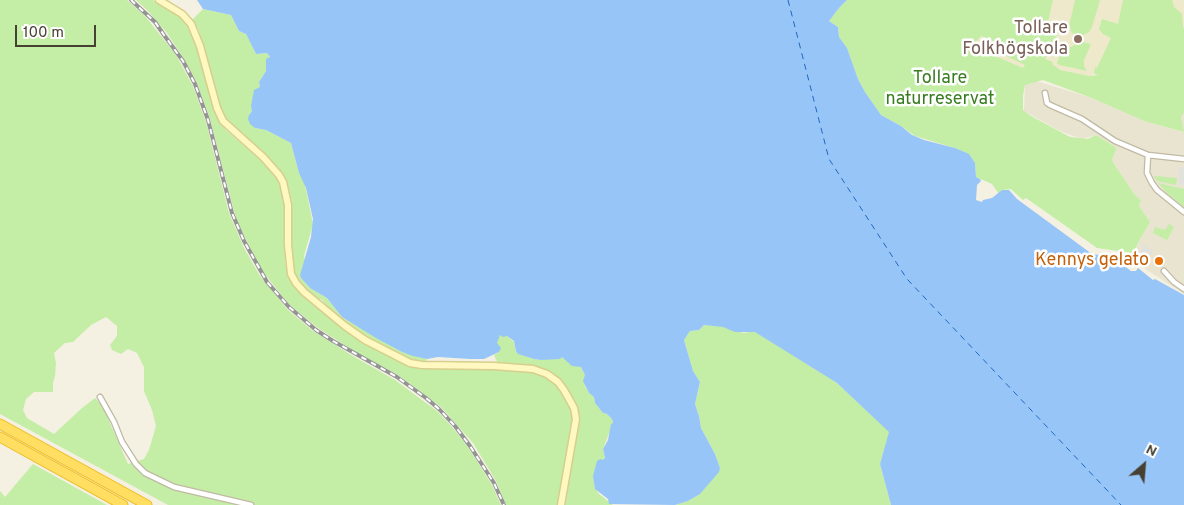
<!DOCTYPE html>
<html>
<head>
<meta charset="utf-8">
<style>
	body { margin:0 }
	#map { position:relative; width:1184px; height:505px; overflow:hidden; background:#f4f1e3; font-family:Overpass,sans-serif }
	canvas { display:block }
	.north { position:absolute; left:1119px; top:440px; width:50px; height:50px; -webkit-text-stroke:4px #fff; paint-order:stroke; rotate:27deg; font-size:14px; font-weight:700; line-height:20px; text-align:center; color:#464132 }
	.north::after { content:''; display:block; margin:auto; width:18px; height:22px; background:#464132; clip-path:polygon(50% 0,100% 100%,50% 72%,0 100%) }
	.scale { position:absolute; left:15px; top:25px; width:81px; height:22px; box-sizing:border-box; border:2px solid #464132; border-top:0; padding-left:6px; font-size:15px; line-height:18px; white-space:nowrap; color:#464132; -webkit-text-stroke:4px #fff; paint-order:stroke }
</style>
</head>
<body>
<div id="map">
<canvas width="1184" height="505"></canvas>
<div class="north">N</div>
<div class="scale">100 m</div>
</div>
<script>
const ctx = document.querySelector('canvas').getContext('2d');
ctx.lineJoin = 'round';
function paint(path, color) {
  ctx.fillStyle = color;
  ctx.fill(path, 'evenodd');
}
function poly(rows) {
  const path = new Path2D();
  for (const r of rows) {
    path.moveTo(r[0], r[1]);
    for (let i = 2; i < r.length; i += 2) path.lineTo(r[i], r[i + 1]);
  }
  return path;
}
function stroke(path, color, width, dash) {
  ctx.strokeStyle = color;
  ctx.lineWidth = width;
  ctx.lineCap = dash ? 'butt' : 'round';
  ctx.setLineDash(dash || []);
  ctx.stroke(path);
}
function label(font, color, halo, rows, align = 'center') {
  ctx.font = font + ' Overpass,sans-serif';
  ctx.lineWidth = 5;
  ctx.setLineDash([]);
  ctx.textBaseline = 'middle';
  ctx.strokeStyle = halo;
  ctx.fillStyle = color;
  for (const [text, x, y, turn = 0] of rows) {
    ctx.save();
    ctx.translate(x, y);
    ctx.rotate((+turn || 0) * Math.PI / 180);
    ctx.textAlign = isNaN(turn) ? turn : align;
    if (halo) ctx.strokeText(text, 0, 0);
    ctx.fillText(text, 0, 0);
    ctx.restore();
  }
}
paint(poly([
	[1036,81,1092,98,1144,121,1183,132,1181,117,1184,113,1184,294,1130,259,1150,222,1139,206,1141,200,1135,195,1114,164,1112,159,1117,148,1096,135,1082,139,1060,131,1024,111,1025,85]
]), '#e8e4d0');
paint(poly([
	[1053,0,1184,0,1184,53,1106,73,1090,76,1060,70,1027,70,972,46,980,36,1002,45,1046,28]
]), '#eee9cb');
paint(poly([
	[0,0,127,0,145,16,176,55,193,86,206,122,229,213,244,248,260,276,288,310,313,331,351,355,395,380,437,411,453,428,468,447,492,485,501,505,168,505,0,414],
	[106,317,117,326,117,336,110,345,112,350,121,354,128,349,137,353,144,367,144,391,152,410,156,426,149,450,144,459,128,464,102,405,95,398,82,408,54,434,27,418,23,410,26,399,34,392,53,392,53,383,55,376,56,363,54,353,65,343,73,342,91,325],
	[136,0,153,0,184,19,194,38,213,107,220,121,226,130,270,168,277,179,283,194,285,206,285,264,289,278,296,289,340,327,363,342,397,361,423,369,527,370,540,374,550,380,561,391,568,403,574,419,558,505,506,505,496,481,473,443,441,407,398,375,357,353,318,328,290,305,279,292,263,272,239,226,234,211,210,119,197,83,184,59,167,33,147,10],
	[847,0,1053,0,1048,22,1063,23,1045,59,1053,62,1052,64,1060,70,1090,76,1098,75,1094,73,1095,67,1097,68,1111,38,1103,34,1099,29,1102,19,1118,24,1123,0,1172,0,1174,7,1182,14,1183,27,1184,28,1184,113,1181,117,1184,132,1144,121,1092,98,1043,80,1025,85,1023,96,1023,110,1031,116,1070,137,1088,139,1096,135,1117,148,1112,159,1114,164,1135,195,1141,200,1139,206,1150,222,1132,254,1126,252,1097,248,1026,198,1023,200,1011,189,1002,190,999,194,992,184,976,177,975,163,969,155,955,148,915,136,901,126,881,115,865,92,858,79,847,48,839,37,838,27,829,21,839,8],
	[981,36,1002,45,1002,54,1025,65,1023,68,972,46],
	[1075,0,1100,0,1092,27,1089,32,1083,35,1078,35,1072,33,1069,26],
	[203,9,231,15,239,31,246,34,256,54,267,53,270,57,266,60,266,71,259,82,260,87,252,111,249,115,255,128,266,130,291,143,299,173,304,180,313,224,304,256,305,261,300,275,301,278,310,288,327,298,342,317,402,352,427,359,425,363,413,361,365,337,335,315,322,300,310,294,297,280,294,273,291,259,292,202,289,190,284,178,230,126,222,116,199,31,193,19],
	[1082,42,1091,44,1084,60,1084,66,1087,71,1059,65,1057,63,1062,50,1073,46,1076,43],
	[1154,176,1177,178,1176,185,1157,181],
	[1158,183,1184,189,1184,207,1167,193],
	[1169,224,1174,227,1167,240,1153,233,1155,227,1165,230],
	[704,325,719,326,744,333,755,331,837,383,890,432,880,464,891,505,675,505,688,501,700,494,720,468,715,454,701,428,699,416,695,404,700,382,693,371,684,340,690,331,699,330],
	[500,334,507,336,514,342,516,351,519,354,534,359,541,360,562,356,569,363,581,367,585,375,585,386,589,393,594,397,595,403,603,413,607,414,612,419,613,423,603,449,605,458,594,484,598,493,613,505,564,505,580,419,578,407,562,382,551,373,537,367,522,364,498,364,494,355,499,352,496,343],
	[33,464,107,505,0,505,0,491,5,497]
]), '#c4eda6');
paint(poly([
	[1179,167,1184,167,1184,185,1178,184],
	[1144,245,1153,250,1147,261,1137,256]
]), '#e3e1dc');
paint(poly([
	[197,0,847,0,839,8,829,21,838,27,839,37,847,48,858,79,865,92,881,115,901,126,912,135,924,140,955,148,969,154,975,163,976,177,980,179,981,181,977,185,976,200,982,202,983,200,992,198,1002,190,1009,190,1017,199,1092,254,1129,259,1126,264,1127,268,1131,271,1136,271,1138,268,1153,280,1155,279,1184,295,1184,505,891,505,880,464,889,432,837,383,755,332,735,332,723,327,704,325,699,330,690,331,684,340,693,371,700,382,695,404,699,416,701,428,715,454,720,468,719,472,700,494,688,501,675,505,609,504,608,499,595,489,593,476,597,461,600,459,603,460,605,458,603,449,608,440,611,424,613,423,612,419,607,414,603,413,595,403,594,397,589,393,583,381,585,375,581,367,572,366,562,357,560,359,541,360,534,359,518,354,516,351,514,341,507,336,503,337,500,335,497,343,501,348,499,352,484,359,470,359,438,357,427,359,413,356,402,352,376,338,342,317,327,298,310,288,301,278,300,275,311,237,313,219,306,188,299,173,291,143,266,130,255,128,250,124,248,119,249,115,252,111,251,106,254,90,260,87,259,82,266,71,266,59,270,57,267,53,256,54,246,34,239,31,231,15,203,9]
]), '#97c5f8');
stroke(poly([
	[788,0,829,159,907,279,1121,505]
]), '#2168bd', 1, [6, 5]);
const street = poly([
	[1045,93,1047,103,1050,105,1082,119,1115,141,1148,155,1184,159],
	[1148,155,1147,173,1152,183,1157,190,1184,212],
	[1164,271,1174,282,1184,289],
	[100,397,114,422,122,442,136,464,145,473,174,487,251,505]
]);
const secondary = poly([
	[159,0,182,14,191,24,200,46,217,108,223,121,263,157,279,175,283,182,288,205,288,245,291,274,296,283,304,292,345,326,365,340,410,363,422,365,494,366,533,369,547,374,558,382,564,390,574,408,576,419,561,505]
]);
const highway = poly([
	[0,424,147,505],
	[0,437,123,505]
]);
stroke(street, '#c0baa4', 7);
stroke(secondary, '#d8ce8d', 9);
stroke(highway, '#eebc22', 11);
stroke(street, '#fff', 4.5);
stroke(secondary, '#fff8c1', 6);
stroke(highway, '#ffde62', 9);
const rail = poly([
	[131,0,155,22,164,35,183,61,195,84,208,120,232,213,244,241,267,282,289,307,316,330,333,341,397,377,426,398,439,409,455,426,470,446,494,483,504,505]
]);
stroke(rail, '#949494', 4);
stroke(rail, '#fff', 2, [5.5]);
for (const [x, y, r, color] of [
	[1078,39,5,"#8d6e63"],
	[1159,261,5,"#e8710a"]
]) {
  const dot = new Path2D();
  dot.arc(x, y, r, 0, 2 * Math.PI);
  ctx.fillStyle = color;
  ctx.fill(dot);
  stroke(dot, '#fff', 2);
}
label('18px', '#785e54', '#fff', [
	["Tollare",1068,29],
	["Folkhögskola",1068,50]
], 'right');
label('18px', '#387d20', '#fff', [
	["Tollare",940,79],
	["naturreservat",940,100]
]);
label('18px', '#c56008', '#fff', [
	["Kennys gelato",1149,261]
], 'right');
</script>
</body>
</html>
